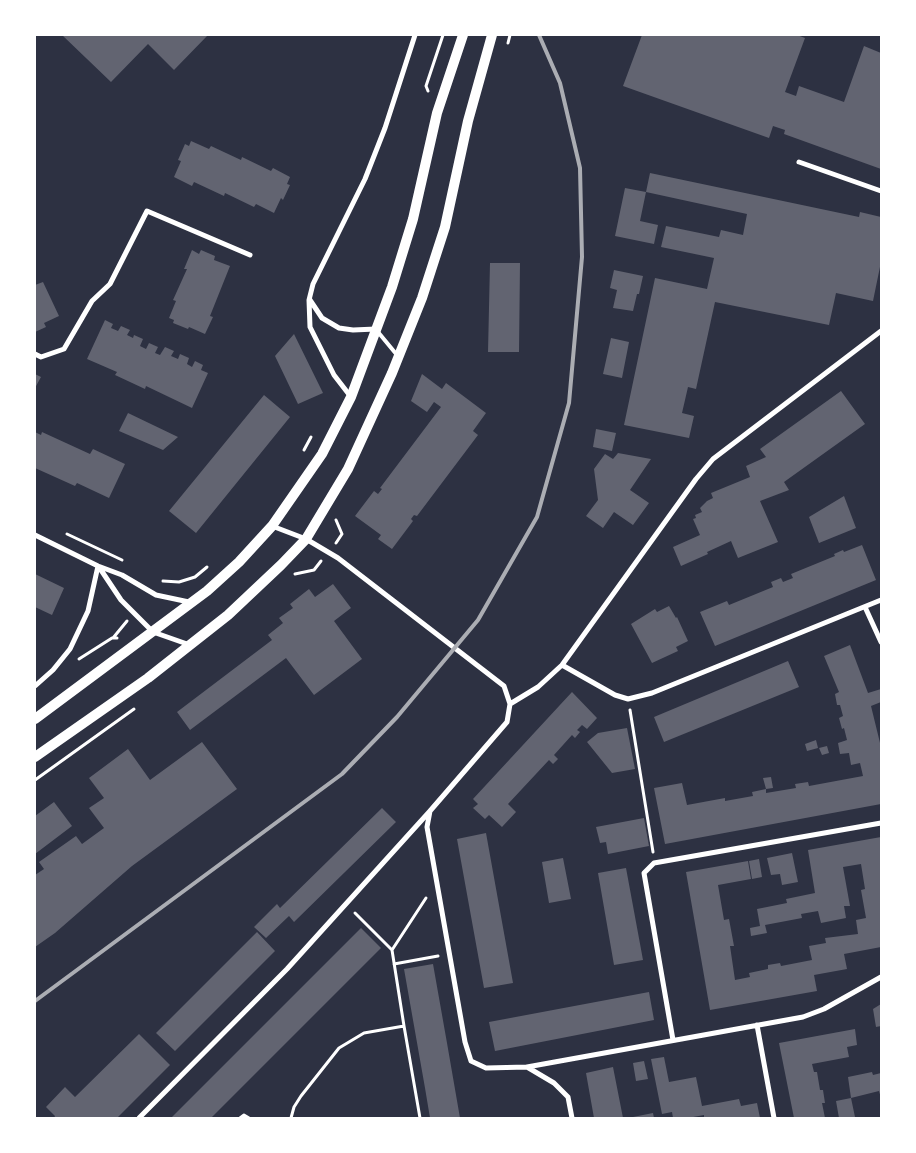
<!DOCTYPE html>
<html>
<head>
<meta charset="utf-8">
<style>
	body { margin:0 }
	#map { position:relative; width:916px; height:1153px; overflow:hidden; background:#2d3142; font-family:"PT Sans Narrow",sans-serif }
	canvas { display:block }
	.frame { position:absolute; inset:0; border:36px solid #fff; pointer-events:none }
</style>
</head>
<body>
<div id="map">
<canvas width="916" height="1153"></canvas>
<div class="frame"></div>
</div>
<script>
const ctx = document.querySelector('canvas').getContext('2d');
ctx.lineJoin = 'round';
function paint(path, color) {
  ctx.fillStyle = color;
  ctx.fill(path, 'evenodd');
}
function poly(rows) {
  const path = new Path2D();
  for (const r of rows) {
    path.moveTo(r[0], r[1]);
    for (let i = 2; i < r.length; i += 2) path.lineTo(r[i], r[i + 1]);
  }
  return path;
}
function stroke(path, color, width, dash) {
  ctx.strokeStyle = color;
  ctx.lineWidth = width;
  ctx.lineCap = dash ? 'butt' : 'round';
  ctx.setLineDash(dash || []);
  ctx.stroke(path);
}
paint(poly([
	[62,35,208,35,174,70,148,44,111,82],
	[642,35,797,35,805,38,785,92,796,96,799,86,844,102,864,46,881,53,881,169,784,134,785,130,773,126,769,138,623,86],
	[191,141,209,149,211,146,241,160,242,157,271,171,273,168,290,177,287,184,290,185,283,200,281,198,274,213,256,204,254,207,225,193,224,196,194,182,192,186,174,177,181,161,178,160,185,144,189,146],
	[650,173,859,217,860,212,881,217,881,262,873,301,836,293,829,325,715,302,696,389,688,387,682,413,694,416,689,438,624,425,655,278,707,289,714,258,661,247,666,226,719,237,721,230,743,235,747,214,646,192,640,221,658,225,654,244,615,236,625,188,646,192],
	[192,250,199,254,201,250,215,256,214,260,230,266,210,316,213,317,205,334,189,327,188,329,173,323,174,320,169,318,176,301,173,300,187,269,184,269],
	[490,263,520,263,519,352,488,352],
	[614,270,643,276,639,294,637,294,633,311,613,308,617,290,610,288],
	[43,282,59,316,44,323,46,327,35,332,35,285],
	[105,320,113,324,111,328,118,331,121,326,130,330,127,335,133,338,134,335,143,339,140,346,146,349,149,343,158,347,155,353,160,355,165,347,174,351,171,356,178,359,180,354,189,358,187,364,192,367,195,361,203,365,201,370,208,373,192,408,146,386,145,389,115,375,117,372,87,359],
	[294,334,323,393,298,404,275,356],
	[611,338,629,342,622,378,603,374],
	[35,374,41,377,35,388],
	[422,374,442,389,446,383,486,413,473,431,478,435,417,516,414,515,411,519,413,521,392,549,378,539,381,535,355,516,374,491,378,494,382,489,380,488,441,407,434,402,427,412,411,401],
	[841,391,865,424,784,482,789,490,760,501,778,542,738,558,731,541,707,552,708,554,681,566,673,547,700,535,693,519,696,518,695,515,702,512,700,508,707,501,713,498,711,493,750,477,746,466,766,457,760,449],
	[264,395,290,417,196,533,169,511],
	[128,413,178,437,163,450,119,431],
	[596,429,616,433,612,451,593,447],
	[35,432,41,435,42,432,90,454,93,449,125,464,109,498,77,483,75,486,35,468],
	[618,453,651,459,630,490,649,503,633,525,614,512,603,528,586,516,598,500,594,469,605,454,613,459],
	[844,496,856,528,819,543,809,517],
	[862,545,876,580,715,646,700,612,727,601,729,605,773,587,771,582,781,578,783,582,793,578,791,574,835,556,834,554,843,550,844,552],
	[35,574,64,588,52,615,35,607],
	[333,584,351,608,334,621,362,659,314,695,286,658,190,730,177,712,272,640,268,635,283,623,279,618,293,608,290,604,309,589,315,597],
	[669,606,676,618,677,617,688,641,676,647,678,651,652,663,631,624,655,609,657,612],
	[850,645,868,693,881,689,881,702,871,706,881,747,881,804,665,844,654,788,682,783,687,805,725,798,725,801,753,796,752,792,766,789,766,793,796,788,795,784,808,782,809,786,863,776,860,763,851,765,849,753,840,754,838,743,847,740,844,728,842,729,839,718,843,716,840,705,837,705,835,694,839,692,824,656],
	[788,661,799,687,664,742,654,717],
	[572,692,597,718,587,729,582,725,577,730,580,732,575,738,572,735,554,755,558,759,553,764,549,760,508,804,516,812,502,827,489,815,485,819,473,808,478,804,473,799],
	[627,728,635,769,612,773,587,742,598,733],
	[816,740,818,748,807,751,805,744],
	[202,742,237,789,132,866,55,933,35,947,35,875,44,869,39,862,76,836,82,844,104,828,89,808,104,798,89,778,128,749,150,780],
	[827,746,829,753,822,755,819,748],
	[771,777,773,788,766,789,763,778],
	[54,802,72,826,35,854,35,816],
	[382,808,396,822,294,922,289,916,266,938,254,927,277,904,280,908],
	[644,818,649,846,608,854,606,842,600,843,596,827],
	[486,833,513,983,484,988,457,839],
	[881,837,881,947,844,954,847,969,814,975,817,991,710,1010,686,872,748,861,751,879,718,885,724,920,729,919,734,946,730,946,735,980,750,977,749,973,768,969,768,965,780,963,781,966,812,960,809,946,826,943,825,938,858,934,856,920,866,918,861,890,865,889,861,864,843,867,850,906,844,906,846,918,821,923,818,911,801,914,802,918,765,925,767,933,751,936,750,928,760,926,757,909,787,903,786,899,815,893,808,850],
	[792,853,798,882,782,885,780,874,771,875,767,858],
	[563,858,571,899,549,903,542,862],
	[759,859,762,877,752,879,749,861],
	[626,868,643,960,614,965,598,873],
	[361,928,381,948,211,1118,171,1118],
	[257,932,275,951,175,1051,156,1033],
	[433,964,447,1043,460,1118,430,1118,425,1088,404,969],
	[649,992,654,1020,495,1051,489,1022],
	[881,1004,881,1026,876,1027,873,1009],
	[855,1029,857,1045,847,1047,849,1057,812,1064,814,1072,817,1072,820,1090,823,1090,825,1103,822,1103,825,1118,794,1118,779,1043],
	[139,1034,170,1065,117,1118,54,1118,55,1116,46,1107,65,1087,75,1097],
	[664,1057,669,1082,696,1077,702,1106,739,1099,741,1106,757,1103,760,1118,704,1118,704,1115,688,1118,673,1118,672,1112,662,1114,651,1059],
	[644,1061,648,1079,636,1081,633,1063],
	[613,1067,623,1118,594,1118,586,1073],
	[872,1072,873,1075,881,1073,881,1098,879,1091,851,1098,848,1077],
	[851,1098,855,1117,839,1118,836,1101],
	[653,1113,654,1118,633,1118,633,1117]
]), '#626471');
stroke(poly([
	[508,43,510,35],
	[428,91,426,86,443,35],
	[304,450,311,437],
	[67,534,122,560],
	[336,543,342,534,336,520],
	[295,574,314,570,321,561],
	[163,581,179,582,195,577,207,567],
	[113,638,127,621],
	[79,659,112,638,117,638],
	[630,710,653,852],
	[35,780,134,709],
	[355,913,392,950],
	[394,964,438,956],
	[404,1026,420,1118],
	[240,1118,244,1115,249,1118],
	[291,1118,294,1107,301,1096,339,1048,364,1033,404,1026,392,950,426,898]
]), '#fff', 3);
stroke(poly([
	[378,332,397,355]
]), '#fff', 4);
stroke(poly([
	[799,162,881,191],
	[310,300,322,318,339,328,353,330,376,329],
	[35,354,41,357,64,349,92,301,110,284,147,211,250,255],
	[351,397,334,375,310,327,309,300,313,284,365,179,385,128,415,35],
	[272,526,306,539,338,558,504,686,510,704],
	[35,535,98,566,122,575,156,595,189,602],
	[99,567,121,600,153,632,190,645],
	[865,607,881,642],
	[562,665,615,695,628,699,652,693,881,600],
	[35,686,53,670,70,649,88,611,98,566],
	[510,704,538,687,562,665,696,479,713,459,881,331],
	[510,704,507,722,430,811,427,827,465,1042,471,1061,486,1068,527,1067,554,1083,568,1097,572,1118],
	[757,1025,774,1118],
	[673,1040,644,873,654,863,881,823],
	[527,1067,803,1017,824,1009,881,977],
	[139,1118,287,969,430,811]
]), '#fff', 5);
stroke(poly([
	[35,719,207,591,239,562,272,526,322,454,351,397,392,287,413,219,437,113,463,35],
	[35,757,148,678,228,615,281,565,306,539,348,469,392,373,422,298,445,227,468,121,492,35]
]), '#fff', 10);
stroke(poly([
	[35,1001,342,774,397,717,478,620,537,517,569,403,582,257,580,168,560,83,539,35]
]), '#abadb3', 4);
</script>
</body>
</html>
